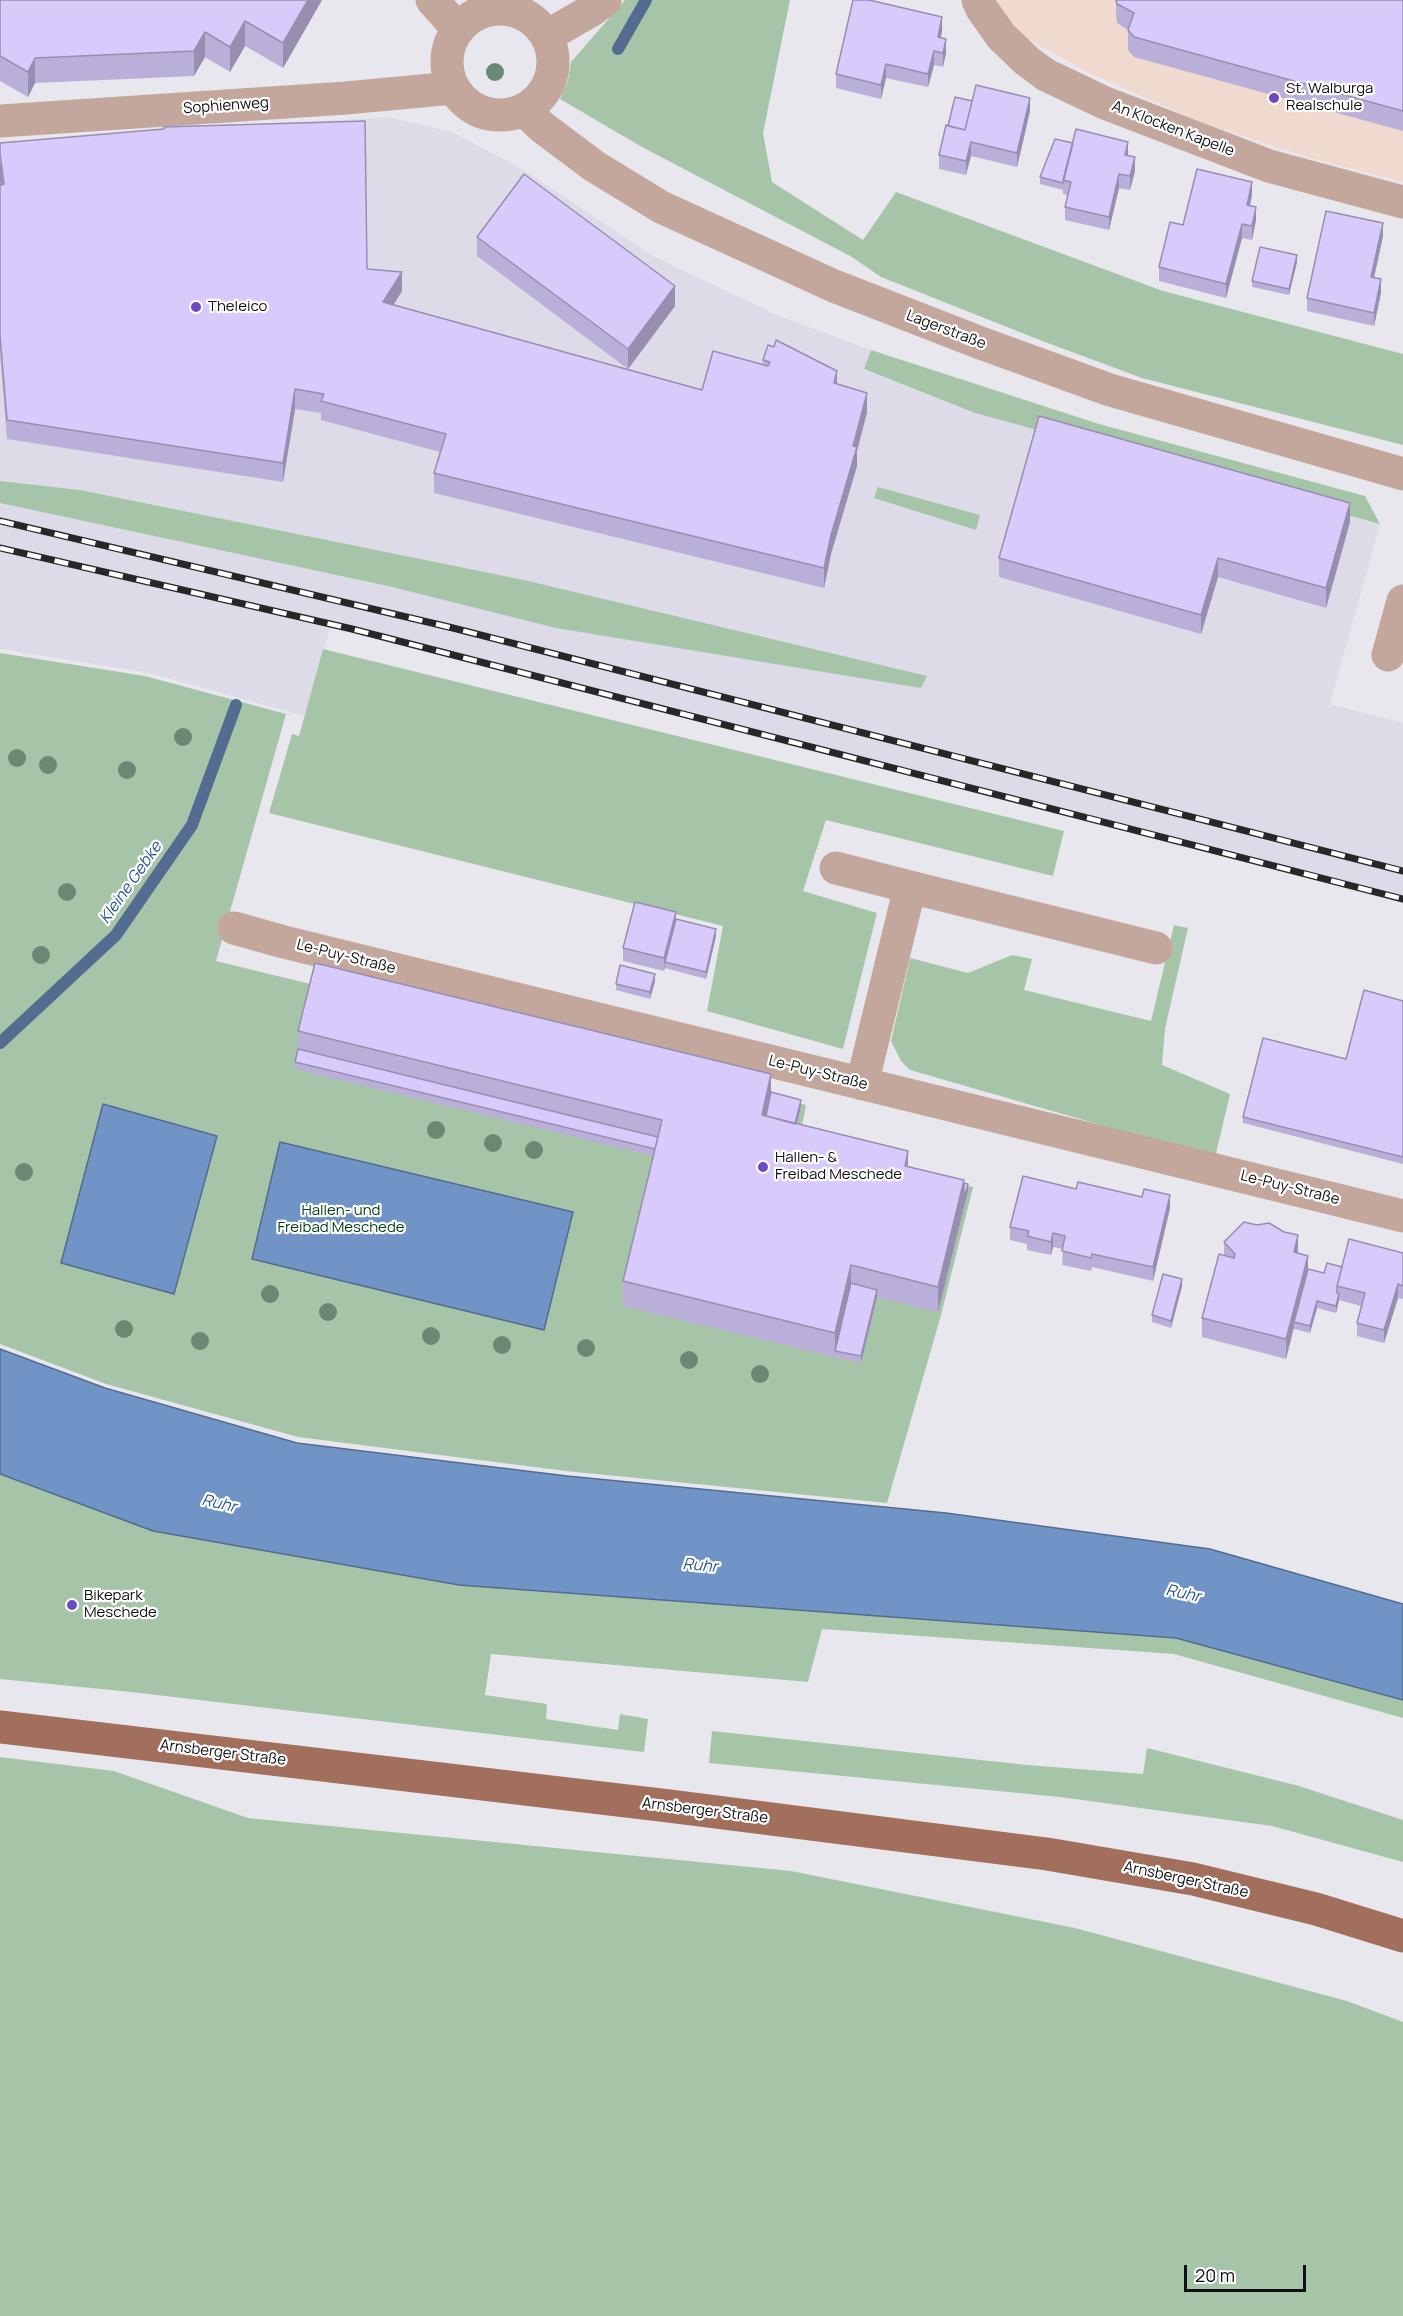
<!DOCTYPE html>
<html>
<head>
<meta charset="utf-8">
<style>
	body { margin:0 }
	#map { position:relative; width:1403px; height:2316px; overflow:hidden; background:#e9e7ee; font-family:Manrope,sans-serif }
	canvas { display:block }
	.scale { position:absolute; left:1184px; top:2265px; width:122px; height:27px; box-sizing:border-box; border:3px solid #0f0f11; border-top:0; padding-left:8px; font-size:18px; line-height:21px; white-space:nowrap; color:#0f0f11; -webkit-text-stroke:4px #fff; paint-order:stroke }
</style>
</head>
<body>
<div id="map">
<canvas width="1403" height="2316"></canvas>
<div class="scale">20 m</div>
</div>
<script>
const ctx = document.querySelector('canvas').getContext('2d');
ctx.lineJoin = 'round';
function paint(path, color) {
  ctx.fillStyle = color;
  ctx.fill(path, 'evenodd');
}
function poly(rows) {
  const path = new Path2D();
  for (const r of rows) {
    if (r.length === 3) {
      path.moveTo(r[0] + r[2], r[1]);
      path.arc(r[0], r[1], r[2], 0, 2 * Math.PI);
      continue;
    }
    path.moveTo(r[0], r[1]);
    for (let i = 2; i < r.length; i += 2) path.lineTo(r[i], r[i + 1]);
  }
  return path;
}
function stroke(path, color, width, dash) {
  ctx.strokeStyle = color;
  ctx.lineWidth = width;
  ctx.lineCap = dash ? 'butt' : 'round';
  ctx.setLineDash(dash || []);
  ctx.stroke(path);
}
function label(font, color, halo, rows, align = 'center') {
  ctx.font = font + ' Manrope,sans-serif';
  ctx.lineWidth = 4.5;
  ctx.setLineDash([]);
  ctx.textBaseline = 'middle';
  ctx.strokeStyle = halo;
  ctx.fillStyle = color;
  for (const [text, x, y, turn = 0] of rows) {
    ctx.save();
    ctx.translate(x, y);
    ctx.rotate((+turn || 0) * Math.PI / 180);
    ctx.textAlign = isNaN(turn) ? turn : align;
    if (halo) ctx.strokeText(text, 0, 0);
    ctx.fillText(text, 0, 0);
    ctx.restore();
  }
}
paint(poly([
	[388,117,452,132,502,158,531,175,653,256,779,316,871,350,865,370,975,413,1380,524,1330,704,1403,723,1403,899,331,625,304,716,149,673,0,649,0,142]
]), '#dedbe9');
paint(poly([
	[998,0,1403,0,1403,182,1314,159,1205,124,1087,72,1023,36,1000,9]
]), '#f0d9ce');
paint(poly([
	[625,0,790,0,763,133,772,182,863,240,896,192,1163,291,1403,354,1403,445,1142,378,1037,339,881,277,852,257,642,147,560,99,568,80,571,62],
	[871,350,1099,424,1365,496,1380,524,975,413,864,369],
	[0,481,80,490,524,580,927,676,921,688,556,628,388,586,0,503],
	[878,487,980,515,976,530,874,498],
	[323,649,1064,831,1053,876,826,820,803,891,877,913,843,1049,707,1011,723,926,269,813,292,734,299,736],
	[0,653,145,676,286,714,216,961,806,1105,798,1147,973,1187,941,1315,887,1503,566,1471,298,1437,106,1384,0,1344],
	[1174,925,1188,928,1165,1029,1162,1065,1230,1094,1215,1158,910,1070,901,1061,891,1041,910,958,968,973,1012,955,1032,959,1024,990,1151,1021],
	[0,1474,153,1531,459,1585,1176,1638,1403,1700,1403,1718,1174,1654,822,1629,808,1682,491,1654,485,1695,547,1704,546,1719,618,1730,620,1714,648,1719,644,1752,131,1692,0,1679],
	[712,1731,1027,1765,1143,1774,1147,1748,1299,1786,1403,1820,1403,1862,1272,1826,1060,1797,709,1763],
	[0,1757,114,1771,248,1818,791,1871,1075,1928,1347,2001,1403,2022,1403,2316,0,2316]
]), '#a6c5a8');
const water = poly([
	[103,1104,217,1136,174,1294,61,1263,103,1104],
	[280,1142,573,1212,544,1330,252,1259,280,1142],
	[0,1349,105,1388,297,1443,567,1476,946,1513,1210,1549,1403,1604,1403,1700,1176,1638,459,1585,153,1531,0,1474,0,1349]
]);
paint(water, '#7094c5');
stroke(water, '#536c8f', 1.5);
stroke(poly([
	[618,49,646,0],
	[0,1043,116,935,192,825,236,705]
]), '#536c8f', 12);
stroke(poly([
	[432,0,458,29],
	[978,0,982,9,1001,36,1027,61,1046,75,1105,103,1269,166,1403,202],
	[500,62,53],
	[547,36,592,10,605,0],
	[524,110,542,127,594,166,661,207,834,286,978,342,1110,390,1403,474],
	[0,121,346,98,453,88],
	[1388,655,1403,601],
	[836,868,910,887],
	[234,928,284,942,1403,1216],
	[862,1084,910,887,1156,948]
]), '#c4a79c', 33);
stroke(poly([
	[0,1727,669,1806,1047,1854,1193,1879,1316,1909,1403,1936]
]), '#a16f5b', 33);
const rail = poly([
	[0,521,453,628,1403,871],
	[0,548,352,629,1403,899]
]);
stroke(rail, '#272629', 7);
stroke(rail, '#fff', 4.5, [14]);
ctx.fillStyle = '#6a8975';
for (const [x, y] of [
	[495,72],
	[183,737],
	[17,758],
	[48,765],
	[127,770],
	[67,892],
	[41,955],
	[436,1130],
	[493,1143],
	[534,1150],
	[24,1172],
	[270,1294],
	[328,1312],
	[124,1329],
	[431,1336],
	[200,1341],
	[502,1345],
	[586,1348],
	[689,1360],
	[760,1374]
]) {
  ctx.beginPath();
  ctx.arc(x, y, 9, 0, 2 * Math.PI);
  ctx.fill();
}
paint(poly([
	[0,0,322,0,283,68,245,46,230,72,205,57,194,76,35,83,28,97,0,81],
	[1116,0,1403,0,1403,131,1134,57,1128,50,1128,30,1117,23,1116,15],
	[942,31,941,38,946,53,943,67,934,65,928,87,886,78,881,99,836,88,836,74],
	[972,101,1030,111,1017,167,971,156,966,175,939,169,939,155,948,126],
	[0,143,367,269,402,291,393,305,702,390,763,365,763,360,837,384,867,412,857,451,857,466,831,554,824,588,434,493,434,473,440,452,321,420,321,413,295,409,283,482,7,439,0,354],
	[1128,156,1135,171,1130,190,1119,188,1109,230,1065,220,1065,207,1068,195,1063,194,1063,190,1040,184,1040,177],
	[1252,195,1250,205,1256,220,1252,240,1242,238,1226,298,1159,281,1159,267,1183,225],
	[1383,236,1374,278,1381,293,1374,326,1307,311,1307,298],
	[477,237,675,306,628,369,477,256],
	[1297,262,1289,295,1252,287,1252,281],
	[1350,522,1326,608,1218,577,1201,634,999,577,999,558],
	[676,919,716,936,706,979,665,968,664,971,623,961,623,948],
	[655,981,650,999,616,990,616,984],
	[1403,1001,1403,1164,1243,1123,1243,1117,1346,1059],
	[298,1031,771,1092,801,1106,797,1124,908,1166,964,1183,968,1191,938,1312,877,1297,861,1363,835,1357,623,1306,623,1281,653,1156,295,1069,295,1062,298,1049],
	[1076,1189,1170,1208,1153,1281,1092,1267,1091,1271,1062,1265,1063,1249,1053,1247,1051,1255,1027,1250,1027,1244,1010,1240,1010,1227],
	[1224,1242,1298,1253,1308,1269,1324,1273,1342,1267,1403,1253,1403,1299,1398,1298,1384,1343,1357,1336,1357,1323,1361,1306,1339,1300,1336,1313,1317,1308,1310,1333,1294,1329,1294,1327,1286,1359,1202,1337,1202,1318,1224,1255],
	[1182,1286,1171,1328,1152,1322,1152,1315]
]), '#baafd8');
paint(poly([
	[308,0,322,0,283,68,283,43],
	[942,17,942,31,938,51,938,37],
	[245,21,245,46,230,72,230,47],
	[205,32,205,57,194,76,194,51],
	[946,39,946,53,943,67,943,53],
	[934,51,934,65,928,87,928,74],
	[35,58,35,83,28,97,28,72],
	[886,64,886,78,881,99,881,85],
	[1030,98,1030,111,1017,167,1017,153],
	[971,142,971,156,966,175,966,161],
	[1128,142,1128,155,1125,169,1125,155],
	[1135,157,1135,171,1130,190,1130,176],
	[1119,174,1119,188,1109,230,1109,217],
	[1252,182,1252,195,1247,218,1247,205],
	[1256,207,1256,220,1252,240,1252,226],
	[1383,223,1383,236,1371,291,1371,277],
	[1242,224,1242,238,1226,298,1226,284],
	[1297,255,1297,262,1289,295,1289,289],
	[402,272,402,291,383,322,383,302],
	[1381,279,1381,293,1374,326,1374,313],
	[675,286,675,306,628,369,628,349],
	[837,371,837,390,834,383],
	[295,389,295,409,283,482,283,463],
	[867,393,867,412,857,451,857,466,831,554,824,588,824,568,831,535],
	[1350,503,1350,522,1326,608,1326,588],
	[1218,558,1218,577,1201,634,1201,615],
	[676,912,676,926,665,962,664,971,664,958],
	[716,929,716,936,706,979,706,972],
	[655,974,655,981,650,999,650,992],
	[771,1074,771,1099,763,1134,762,1115],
	[801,1100,801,1106,791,1147,791,1140],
	[908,1151,908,1176,905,1166],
	[964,1180,964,1199,968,1184,968,1191,938,1312,938,1287],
	[1170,1195,1170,1208,1153,1281,1153,1267],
	[1053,1233,1053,1247,1051,1255,1051,1242],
	[1298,1235,1298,1254,1294,1252],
	[1308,1256,1308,1275,1294,1322,1294,1327,1286,1359,1286,1339],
	[851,1265,851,1290,835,1351,835,1333],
	[1182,1279,1182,1286,1171,1328,1171,1321],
	[1398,1284,1398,1298,1384,1343,1384,1330],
	[877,1290,877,1297,861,1363,861,1356],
	[1339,1294,1339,1300,1336,1313,1336,1306],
	[1317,1301,1317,1308,1310,1333,1310,1326]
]), '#978eb0');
const building = poly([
	[0,0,308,0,283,43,245,21,230,47,205,32,194,51,35,58,28,72,0,56,0,0],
	[853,0,869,0,942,17,938,37,946,39,943,53,934,51,928,74,886,64,881,85,836,74,853,0],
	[1116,0,1403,0,1403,111,1134,37,1128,30,1134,13,1117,4,1116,0],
	[976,85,1030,98,1017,153,971,142,966,161,939,155,946,125,965,130,976,85],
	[955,97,972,101,965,130,948,126,955,97],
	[365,121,367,269,402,272,383,302,702,390,713,351,768,366,770,362,763,360,768,345,774,347,776,340,837,371,834,383,867,393,853,446,857,447,831,535,824,568,434,473,446,434,321,401,324,394,295,389,283,463,7,420,0,335,0,185,4,184,0,153,0,143,164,129,164,127,365,121],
	[1076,129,1128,142,1125,155,1135,157,1130,176,1119,174,1109,217,1065,207,1071,182,1063,180,1076,129],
	[1055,139,1073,143,1063,183,1040,177,1055,139],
	[0,165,2,185,0,185,0,165],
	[1197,169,1252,182,1247,205,1256,207,1252,226,1242,224,1226,284,1159,267,1170,222,1183,225,1197,169],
	[524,174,675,286,628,349,477,237,524,174],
	[1326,211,1383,223,1371,277,1381,279,1374,313,1307,298,1326,211],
	[1260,247,1297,255,1289,289,1252,281,1260,247],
	[1039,416,1350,503,1326,588,1218,558,1201,615,999,558,1039,416],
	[635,902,676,912,664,958,623,948,635,902],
	[676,919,716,929,706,972,665,962,676,919],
	[315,963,771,1074,762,1115,908,1151,905,1166,964,1180,938,1287,851,1265,835,1333,623,1281,662,1120,298,1031,315,963],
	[620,965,655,974,650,992,616,984,620,965],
	[1364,990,1403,1001,1403,1157,1243,1117,1263,1038,1346,1059,1364,990],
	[298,1049,658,1137,655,1149,295,1062,298,1049],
	[771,1092,801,1100,795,1124,766,1116,771,1092],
	[1023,1176,1076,1189,1078,1182,1142,1197,1144,1189,1170,1195,1153,1267,1092,1254,1091,1258,1062,1251,1065,1236,1053,1233,1051,1242,1027,1236,1029,1231,1010,1227,1023,1176],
	[964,1183,968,1184,964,1199,964,1183],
	[1244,1222,1257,1225,1269,1223,1284,1232,1298,1235,1294,1252,1308,1256,1286,1339,1202,1318,1219,1254,1234,1258,1235,1254,1224,1242,1244,1222],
	[1349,1239,1403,1253,1403,1286,1398,1284,1384,1330,1357,1323,1365,1293,1337,1286,1349,1239],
	[1327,1263,1342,1267,1337,1286,1337,1293,1339,1294,1336,1306,1317,1301,1310,1326,1294,1322,1308,1269,1324,1273,1327,1263],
	[1163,1274,1182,1279,1171,1321,1152,1315,1163,1274],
	[851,1283,877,1290,861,1356,835,1351,851,1283]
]);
paint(building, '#d8cbfb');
stroke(building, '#978eb0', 1.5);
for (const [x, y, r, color] of [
	[1274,98,6,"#6d49c2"],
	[196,307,6,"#6d49c2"],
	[763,1167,6,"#6d49c2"],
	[72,1605,6,"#6d49c2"]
]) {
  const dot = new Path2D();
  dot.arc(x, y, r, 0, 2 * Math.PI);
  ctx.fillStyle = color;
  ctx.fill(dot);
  stroke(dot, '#fff', 2);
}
label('15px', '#0f0f11', '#fff', [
	["St. Walburga",1286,89],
	["Realschule",1286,106],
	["Theleico",208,307],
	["Hallen- &",775,1158],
	["Freibad Meschede",775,1175],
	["Bikepark",84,1596],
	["Meschede",84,1613]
], 'left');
label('15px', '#0f0f11', '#fff', [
	["Sophienweg",226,106,-4],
	["An Klocken Kapelle",1173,129,21],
	["Lagerstraße",946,330,21],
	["Le-Puy-Straße",346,957,14],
	["Le-Puy-Straße",818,1073,14],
	["Le-Puy-Straße",1290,1188,14],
	["Arnsberger Straße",223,1753,7],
	["Arnsberger Straße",705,1811,7],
	["Arnsberger Straße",1186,1880,12]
]);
label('15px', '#023c12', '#fff', [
	["Hallen- und",341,1211],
	["Freibad Meschede",341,1228]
]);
label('italic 16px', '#275593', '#fff', [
	["Kleine Gebke",131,883,-55],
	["Ruhr",219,1504,13],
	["Ruhr",700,1566,5],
	["Ruhr",1183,1594,12]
]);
</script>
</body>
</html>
